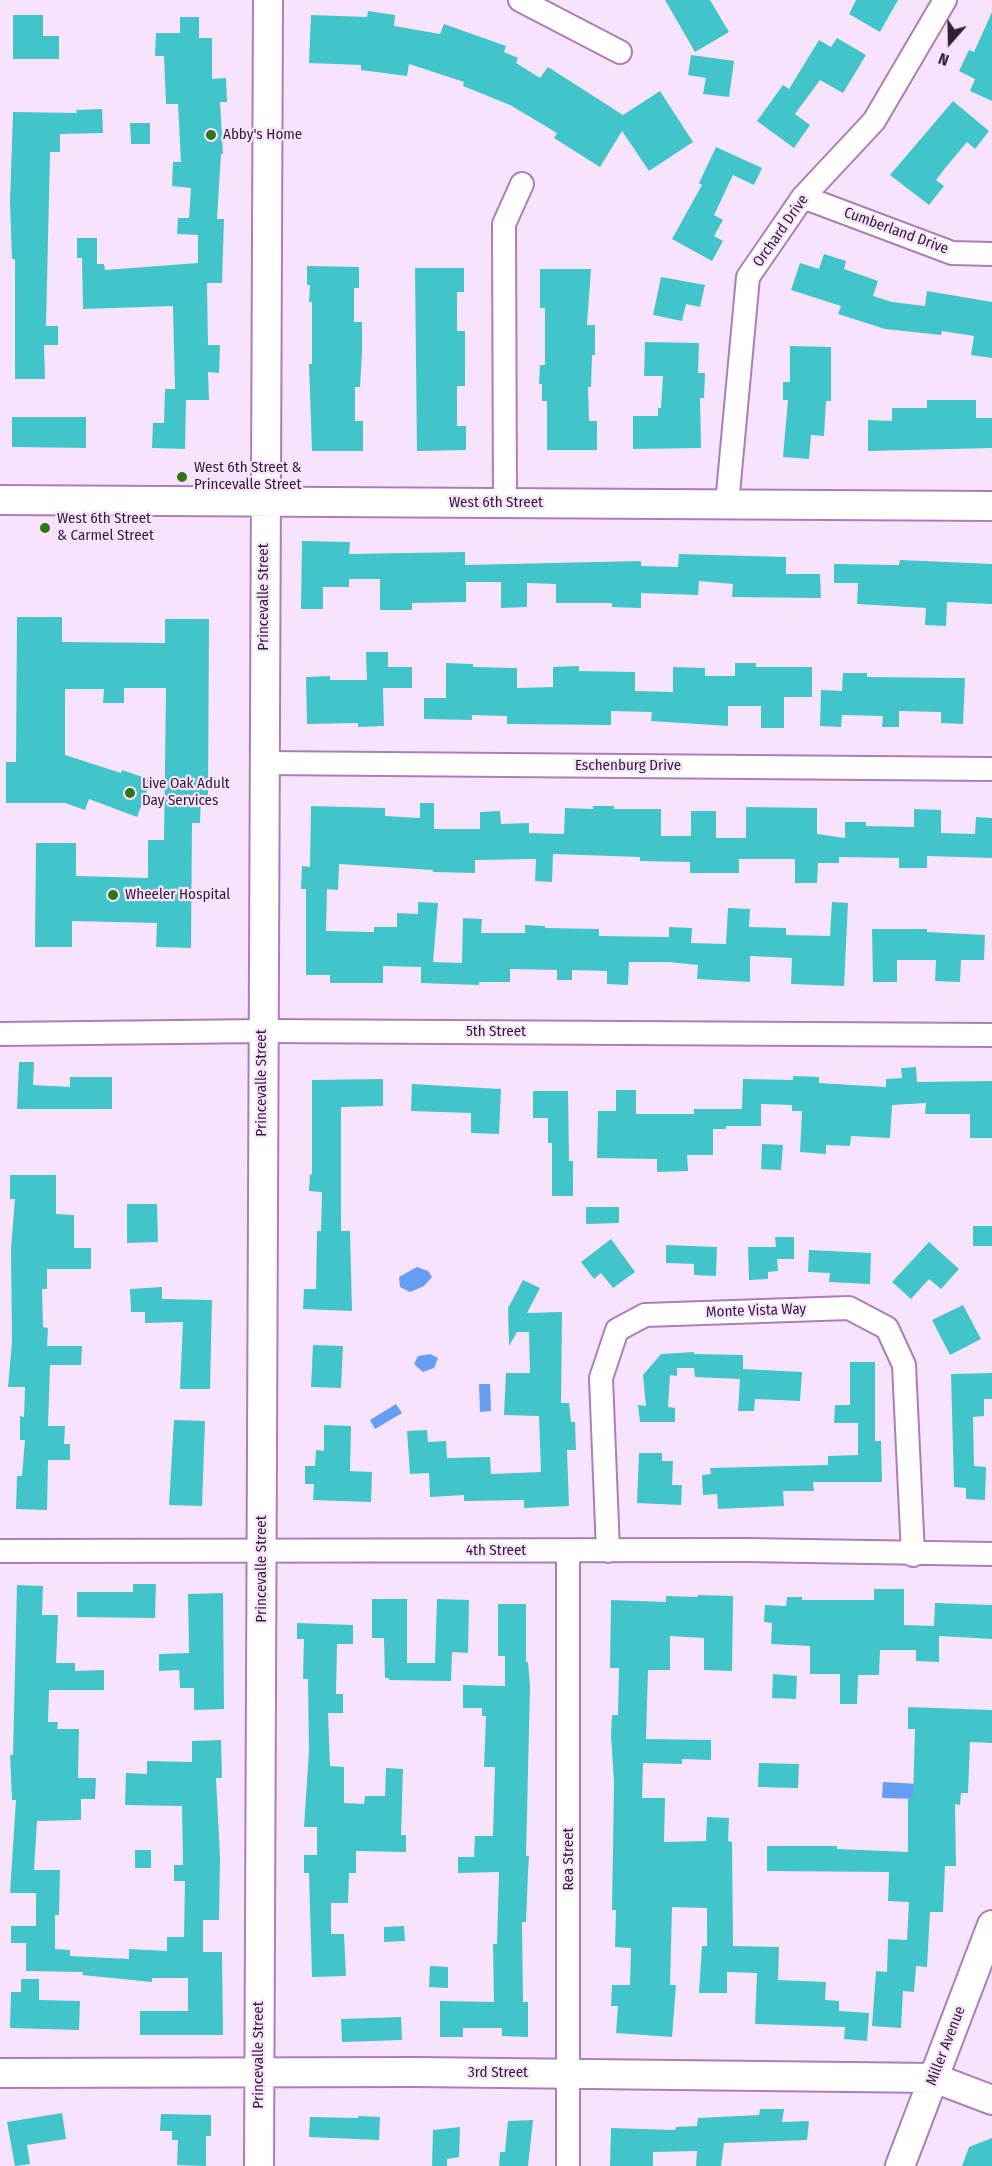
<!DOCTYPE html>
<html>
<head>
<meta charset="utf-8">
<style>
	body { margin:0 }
	#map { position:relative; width:992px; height:2166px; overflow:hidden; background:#f7e3fc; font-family:"Fira Sans Condensed",sans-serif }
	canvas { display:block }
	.north { position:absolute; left:920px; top:12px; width:60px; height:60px; -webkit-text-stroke:4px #f7e3fc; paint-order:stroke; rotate:200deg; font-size:16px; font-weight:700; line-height:24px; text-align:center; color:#301e35 }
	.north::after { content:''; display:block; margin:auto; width:21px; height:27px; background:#301e35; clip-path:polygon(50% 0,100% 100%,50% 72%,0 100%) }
</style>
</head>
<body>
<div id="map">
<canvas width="992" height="2166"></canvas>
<div class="north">N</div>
</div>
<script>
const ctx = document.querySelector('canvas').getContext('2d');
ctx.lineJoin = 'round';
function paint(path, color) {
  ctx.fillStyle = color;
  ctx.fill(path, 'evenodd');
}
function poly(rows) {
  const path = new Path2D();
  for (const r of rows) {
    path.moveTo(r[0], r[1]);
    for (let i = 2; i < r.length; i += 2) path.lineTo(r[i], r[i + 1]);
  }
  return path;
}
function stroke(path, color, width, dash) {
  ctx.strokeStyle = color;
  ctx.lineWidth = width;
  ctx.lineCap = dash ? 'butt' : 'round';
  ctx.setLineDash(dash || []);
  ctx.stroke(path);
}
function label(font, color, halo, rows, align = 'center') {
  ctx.font = font + ' "Fira Sans Condensed",sans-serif';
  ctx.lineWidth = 4.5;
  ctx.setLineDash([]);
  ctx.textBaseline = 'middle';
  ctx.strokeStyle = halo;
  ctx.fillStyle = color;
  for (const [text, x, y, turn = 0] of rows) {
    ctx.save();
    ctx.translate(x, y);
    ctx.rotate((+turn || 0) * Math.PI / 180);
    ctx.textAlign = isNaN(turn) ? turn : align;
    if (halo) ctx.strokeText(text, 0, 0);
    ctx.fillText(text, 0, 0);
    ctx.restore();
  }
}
paint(poly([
	[417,1267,428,1271,432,1277,424,1286,410,1292,400,1287,399,1277],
	[430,1354,438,1358,434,1368,423,1372,414,1364,418,1356],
	[479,1384,490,1384,491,1411,480,1412],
	[396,1404,402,1413,375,1429,370,1420],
	[883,1782,918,1784,918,1799,882,1798]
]), '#669ef4');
paint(poly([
	[665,0,710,0,729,32,695,52],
	[856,0,898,0,880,32,849,14],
	[368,11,395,15,394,26,440,34,444,24,506,46,504,52,518,58,516,63,540,78,548,67,623,115,660,91,693,142,649,171,622,131,600,167,554,138,557,133,510,105,463,86,464,82,409,64,407,76,361,70,361,65,309,63,311,15,367,17],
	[992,12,992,101,970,91,975,79,959,71,969,50,974,52],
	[13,15,43,15,43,36,59,36,59,59,13,59],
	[180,17,199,17,199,38,212,38,212,79,226,78,227,102,220,102,223,154,221,154,217,219,224,219,222,283,207,283,208,345,220,345,219,373,208,372,209,400,186,400,185,449,152,448,153,423,164,423,165,389,175,389,173,306,83,309,82,258,77,258,77,238,97,238,97,264,104,264,105,270,198,263,198,235,177,234,178,218,189,218,191,188,172,186,173,162,181,162,178,104,166,104,164,56,155,56,156,33,180,33],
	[837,38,866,55,843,93,820,80,795,114,810,125,794,148,757,121,783,85,789,89,819,40,831,47],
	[691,55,734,61,729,97,703,94,706,78,688,75],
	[953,101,989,131,975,149,967,142,946,167,936,180,944,186,929,205,890,175],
	[102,109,103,133,60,134,60,152,50,152,46,326,58,326,58,345,44,345,45,379,15,379,15,259,12,259,10,202,13,112,77,113,76,110],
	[130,123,150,123,150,144,131,144],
	[716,147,762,168,754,185,733,175,714,215,723,220,714,236,723,241,712,261,672,239,702,185,699,183],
	[824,254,846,261,844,269,878,281,873,296,892,302,925,306,927,291,992,302,992,358,971,355,974,336,942,331,941,335,885,329,838,314,841,306,791,290,800,263,819,269],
	[307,266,359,267,359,288,354,288,354,322,362,322,362,352,360,387,355,387,355,421,363,421,363,451,312,451,309,364,312,364,312,302,309,302,310,285,307,285],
	[415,268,464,268,464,292,457,292,457,331,465,331,465,386,457,386,457,426,466,426,466,450,417,451],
	[540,269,591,269,587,325,595,325,595,355,592,355,591,387,588,387,589,421,597,421,597,450,547,450,547,401,542,401,542,384,539,384,540,365,545,365,545,308,540,308],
	[661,277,705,285,700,307,686,304,682,321,653,315],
	[645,342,699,343,698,373,705,373,704,398,700,398,701,448,633,449,633,416,658,416,658,408,661,408,663,376,644,376],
	[790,346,831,347,831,401,826,401,824,436,811,435,809,459,783,457,788,400,783,400,783,382,790,382],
	[927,400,976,400,976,418,992,418,992,448,868,451,868,420,892,421,892,408,927,408],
	[12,417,86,417,86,448,12,447],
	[302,541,350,542,349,554,465,552,465,565,641,561,641,566,678,567,679,554,786,557,786,574,820,574,821,598,732,597,733,584,699,581,698,595,641,593,641,608,612,607,612,603,556,603,556,584,527,583,527,607,501,608,501,582,466,582,466,602,412,603,412,610,380,610,380,579,349,579,349,587,323,587,323,609,301,609],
	[900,560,992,564,992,604,947,602,946,626,925,625,926,608,857,604,858,583,834,583,834,564,899,565],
	[17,617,62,617,62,642,165,643,165,619,209,619,208,796,201,796,200,823,192,823,191,948,156,947,157,923,72,921,72,947,35,947,36,843,76,843,76,876,148,878,148,840,164,840,166,688,124,688,124,703,103,703,104,689,65,689,65,755,121,773,122,770,151,780,137,817,89,799,85,810,65,803,6,803,6,762,16,762],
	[366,652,388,652,388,667,412,667,412,688,383,688,384,726,358,727,358,723,307,724,306,677,330,676,330,680,367,680],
	[446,663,473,664,473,667,517,668,517,688,553,687,553,667,579,666,579,671,635,672,635,691,673,692,673,667,705,668,705,676,735,676,735,663,756,663,756,667,812,667,812,697,784,697,784,728,761,728,761,706,728,706,728,726,651,721,652,712,611,711,611,725,507,724,507,716,472,715,472,720,424,719,424,698,446,698],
	[843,673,867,673,867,677,965,678,963,724,941,723,941,712,899,711,899,727,882,727,883,716,842,715,841,727,820,726,821,690,842,691],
	[420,803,434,803,434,829,480,829,480,812,500,811,501,824,529,823,529,833,564,834,565,808,593,809,593,806,614,806,614,809,661,809,661,836,691,836,691,811,716,811,716,838,746,838,746,807,817,808,817,834,845,838,845,822,866,822,866,826,914,827,914,809,941,810,941,833,975,834,976,817,992,818,992,858,927,856,927,868,899,868,899,858,839,857,839,863,818,863,817,883,795,883,795,859,739,859,739,873,690,873,690,862,640,861,640,857,553,854,552,882,535,881,536,859,475,860,475,873,433,872,433,870,339,864,338,890,327,889,326,931,374,932,374,927,397,927,397,913,418,914,418,902,438,903,433,962,462,963,463,918,482,919,481,933,525,933,525,925,545,926,545,928,599,929,599,936,669,937,669,927,692,928,691,943,726,944,728,908,750,909,749,927,786,928,786,935,830,936,832,902,848,903,844,986,791,984,792,958,750,956,750,982,697,979,698,965,668,962,629,962,628,985,607,984,607,971,572,970,572,980,557,980,557,970,510,969,510,982,479,982,479,985,421,983,421,967,383,966,383,983,330,983,330,975,306,975,306,889,301,889,302,866,310,867,311,806,385,808,385,816,420,818],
	[872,929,927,929,927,932,985,935,984,960,961,960,960,982,935,981,936,960,897,960,897,982,873,982],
	[19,1062,34,1062,33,1085,70,1087,70,1077,112,1077,112,1109,17,1109],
	[916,1067,917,1082,992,1081,992,1138,970,1138,970,1114,925,1114,926,1103,892,1105,890,1138,851,1136,850,1146,826,1145,826,1154,800,1152,802,1111,792,1111,792,1105,761,1104,761,1126,726,1126,726,1129,713,1129,713,1155,687,1155,688,1171,657,1172,657,1159,597,1158,598,1111,616,1111,616,1090,636,1090,636,1114,694,1114,694,1109,742,1109,743,1079,793,1080,793,1076,819,1077,819,1083,886,1087,886,1079,902,1078,901,1068],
	[383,1079,383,1106,341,1107,341,1231,350,1231,352,1311,303,1309,304,1289,316,1289,317,1231,321,1231,322,1192,309,1191,310,1174,312,1175,312,1080],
	[412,1084,501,1089,499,1134,471,1133,471,1113,411,1111],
	[533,1091,568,1091,569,1161,573,1161,573,1196,552,1196,552,1143,548,1143,548,1118,533,1118],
	[762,1144,783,1145,781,1170,761,1169],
	[10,1175,56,1175,56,1214,74,1215,74,1248,91,1248,91,1269,47,1269,47,1289,42,1289,43,1327,48,1328,47,1346,82,1346,81,1365,50,1365,48,1426,65,1426,64,1444,70,1444,70,1460,48,1460,47,1510,16,1509,17,1476,22,1476,25,1440,20,1440,20,1416,24,1417,25,1387,8,1387,12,1342,11,1248,15,1199,10,1199],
	[127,1204,157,1204,158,1242,127,1243],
	[586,1207,619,1207,619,1223,586,1224],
	[973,1226,992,1226,992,1246,973,1246],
	[775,1237,794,1237,794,1259,777,1259,778,1271,768,1272,768,1279,749,1280,748,1247,776,1247],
	[611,1239,635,1272,613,1288,601,1273,594,1279,581,1262],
	[929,1242,959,1269,941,1289,929,1279,911,1299,892,1282],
	[666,1245,717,1247,716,1276,694,1275,694,1264,666,1263],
	[809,1250,871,1253,870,1284,829,1282,830,1273,808,1272],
	[523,1280,540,1288,527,1313,562,1312,561,1403,569,1403,571,1422,575,1422,576,1450,567,1450,569,1506,524,1508,524,1500,464,1501,464,1495,430,1497,429,1473,410,1474,407,1431,427,1430,428,1442,446,1441,447,1458,490,1457,491,1474,541,1472,539,1416,504,1415,506,1373,530,1373,529,1332,517,1332,509,1346,508,1308],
	[162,1287,162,1299,212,1300,210,1389,180,1389,183,1322,145,1323,145,1312,131,1312,130,1289],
	[963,1305,981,1339,950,1355,932,1320],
	[313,1345,343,1346,341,1388,311,1387],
	[694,1352,694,1354,743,1355,743,1369,802,1372,800,1401,755,1399,754,1411,738,1411,740,1379,695,1377,694,1368,677,1368,677,1376,670,1375,668,1407,675,1408,675,1422,640,1422,638,1405,646,1406,643,1375,661,1354],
	[850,1362,875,1362,875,1441,881,1441,882,1482,813,1482,814,1491,783,1491,784,1506,718,1509,717,1494,703,1495,702,1475,711,1474,710,1468,828,1465,828,1456,858,1455,858,1423,834,1423,835,1405,850,1405],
	[992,1373,992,1399,984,1399,984,1416,973,1417,974,1466,986,1467,985,1500,966,1499,966,1488,954,1487,951,1374],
	[174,1420,205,1421,202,1506,169,1505],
	[324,1425,351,1426,350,1471,372,1472,371,1502,313,1500,314,1484,305,1484,305,1466,315,1466,316,1450,324,1451],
	[639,1453,662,1453,662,1461,673,1461,672,1485,682,1485,681,1505,637,1503],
	[133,1584,156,1584,155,1618,77,1617,77,1592,133,1592],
	[17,1585,43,1586,42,1615,58,1615,56,1663,75,1663,75,1671,104,1670,104,1690,49,1690,48,1722,58,1722,57,1729,79,1729,78,1778,96,1778,95,1799,81,1799,81,1820,37,1821,34,1870,60,1870,59,1915,55,1915,55,1949,70,1950,70,1956,129,1959,129,1949,167,1951,167,1937,184,1937,185,1881,174,1881,174,1865,183,1865,182,1806,125,1805,126,1773,147,1774,147,1761,192,1762,192,1741,221,1740,222,1778,216,1778,220,1857,219,1920,203,1920,203,1952,222,1952,223,2035,140,2035,140,2011,188,2011,188,1978,152,1978,152,1982,82,1975,83,1972,26,1971,26,1943,11,1943,11,1926,36,1926,36,1893,10,1893,16,1800,12,1800,10,1755,13,1755],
	[874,1589,904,1589,904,1625,934,1626,935,1603,992,1605,992,1639,939,1636,939,1662,916,1661,916,1650,880,1650,879,1675,858,1675,857,1704,840,1704,840,1674,810,1674,810,1646,771,1644,772,1623,764,1622,765,1605,786,1606,787,1597,802,1597,802,1600,874,1600],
	[223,1593,224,1709,194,1710,194,1688,180,1688,179,1670,159,1671,159,1654,189,1653,188,1594],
	[698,1595,733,1596,732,1671,704,1670,704,1638,670,1636,670,1670,648,1670,646,1739,711,1740,711,1760,682,1759,682,1764,643,1763,642,1798,665,1798,664,1842,706,1841,707,1817,729,1818,728,1841,732,1842,733,1946,779,1947,778,1980,826,1982,825,2000,839,2001,839,2011,869,2013,867,2041,844,2039,845,2027,755,2024,757,1973,727,1972,727,1993,699,1993,702,1946,707,1946,707,1908,672,1907,670,1985,676,1985,672,2037,616,2033,618,2006,611,2006,612,1985,630,1985,631,1948,615,1947,616,1910,612,1910,614,1783,611,1735,612,1715,618,1715,619,1668,610,1668,611,1600,666,1602,666,1596,698,1597],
	[372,1599,407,1599,407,1663,435,1663,437,1599,469,1600,468,1653,452,1652,451,1681,389,1680,389,1678,385,1678,384,1638,372,1638],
	[498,1604,526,1604,526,1662,528,1662,530,1686,526,1856,529,1856,528,1872,526,1922,522,1922,523,2002,528,2002,528,2037,502,2036,502,2028,463,2028,463,2037,440,2037,440,2001,494,2002,493,1944,497,1944,499,1872,458,1873,458,1857,474,1857,475,1836,493,1836,495,1767,484,1767,486,1716,482,1716,482,1708,463,1708,463,1685,505,1686,505,1656,498,1656],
	[297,1623,353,1625,353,1644,337,1644,336,1694,343,1694,343,1713,328,1713,330,1766,344,1767,344,1803,364,1804,365,1796,385,1796,386,1768,403,1769,401,1835,406,1835,406,1852,356,1851,356,1873,349,1873,348,1903,331,1903,331,1934,344,1934,346,1976,312,1977,309,1873,304,1873,304,1855,317,1855,317,1827,304,1827,309,1751,308,1679,303,1679,304,1639,297,1639],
	[773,1674,797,1676,796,1699,772,1698],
	[908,1707,992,1710,992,1743,970,1742,968,1793,961,1793,960,1805,955,1804,956,1866,945,1866,943,1912,930,1912,927,1967,916,1966,914,1992,903,1991,901,2028,872,2026,876,1971,887,1972,888,1939,907,1940,909,1902,888,1901,889,1872,767,1871,767,1846,837,1846,837,1849,908,1852,908,1799,913,1799,915,1729,908,1729],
	[759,1763,799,1764,798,1788,758,1787],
	[135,1850,151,1850,151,1868,135,1868],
	[404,1926,405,1941,384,1942,384,1927],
	[430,1966,448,1967,448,1988,429,1987],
	[21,1979,39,1979,39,2000,80,2001,79,2030,10,2028,11,1992,21,1992],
	[401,2017,402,2040,342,2042,341,2019],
	[760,2109,784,2109,782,2122,809,2121,807,2140,724,2143,721,2166,696,2166,697,2151,653,2152,653,2166,610,2166,611,2128,675,2130,676,2127,697,2126,698,2118,759,2115],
	[62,2113,66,2139,27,2145,30,2164,15,2166,7,2122],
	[161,2114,211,2115,211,2136,206,2136,206,2166,177,2165,178,2140,172,2140,172,2131,160,2131],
	[358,2116,380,2117,379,2140,309,2137,310,2117,358,2118],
	[533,2120,528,2166,499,2166,500,2152,505,2152,508,2121],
	[460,2127,459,2157,447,2159,447,2166,432,2166,433,2130],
	[992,2138,992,2166,962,2166,969,2147]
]), '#41c5ca');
const minor = poly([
	[520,0,620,52],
	[803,197,952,253,992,254],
	[505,503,504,224,522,184],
	[727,504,748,277,803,197,874,121,945,0],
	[263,763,992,769],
	[0,1034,263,1031,992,1035],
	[0,1551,746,1550,992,1554],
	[608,1551,601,1378,617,1330,645,1315,849,1308,887,1328,904,1365,913,1555],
	[568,1552,568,2166]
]);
const tertiary = poly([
	[0,500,992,506],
	[0,2073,416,2072,934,2078,992,2100],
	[259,2166,268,0],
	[900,2166,992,1925]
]);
stroke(minor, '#ac7eb9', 26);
stroke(tertiary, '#ac7eb9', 32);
stroke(minor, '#fff', 22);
stroke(tertiary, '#fff', 28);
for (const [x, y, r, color] of [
	[211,135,6,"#307516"],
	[182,477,6,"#307516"],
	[45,528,6,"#307516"],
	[130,793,6,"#307516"],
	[113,895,6,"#307516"]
]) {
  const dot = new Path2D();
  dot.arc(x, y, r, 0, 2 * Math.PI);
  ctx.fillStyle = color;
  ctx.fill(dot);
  stroke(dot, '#f7e3fc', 2);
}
label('15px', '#301e35', '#f7e3fc', [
	["Abby's Home",223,135],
	["West 6th Street &",194,468],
	["Princevalle Street",194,485],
	["West 6th Street",57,519],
	["& Carmel Street",57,536],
	["Live Oak Adult",142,784],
	["Day Services",142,801],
	["Wheeler Hospital",125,895]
], 'left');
label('15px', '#301e35', '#f7e3fc', [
	["Orchard Drive",781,231,-55],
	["Cumberland Drive",896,231,20],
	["West 6th Street",496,503],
	["Princevalle Street",264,597,-90],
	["Eschenburg Drive",628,766],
	["5th Street",496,1032],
	["Princevalle Street",262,1083,-90],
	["Monte Vista Way",756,1311,-2],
	["4th Street",496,1551],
	["Princevalle Street",262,1569,-90],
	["Rea Street",569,1859,-90],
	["Miller Avenue",946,2046,-69],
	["Princevalle Street",259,2055,-90],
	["3rd Street",498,2073]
]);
</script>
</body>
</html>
